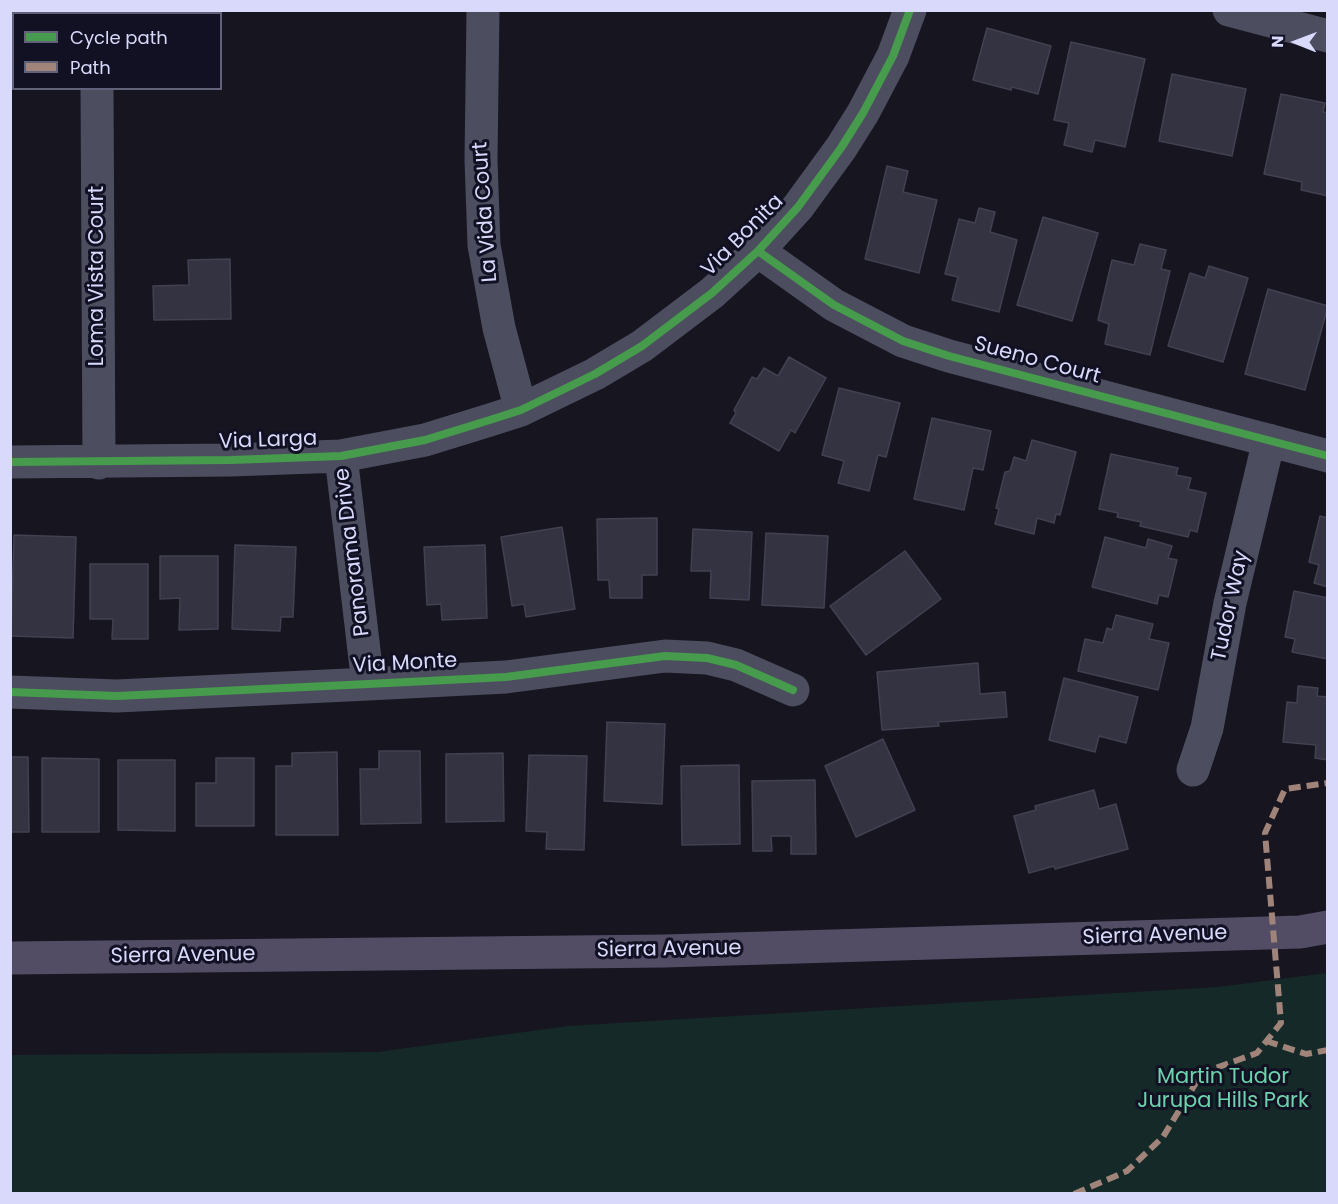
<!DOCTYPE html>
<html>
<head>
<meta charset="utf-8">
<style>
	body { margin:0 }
	#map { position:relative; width:1338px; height:1204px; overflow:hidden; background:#161520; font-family:Poppins,sans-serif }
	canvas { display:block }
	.frame { position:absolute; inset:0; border:12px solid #d8d9fb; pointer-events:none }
	.legend { position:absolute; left:12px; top:12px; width:210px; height:78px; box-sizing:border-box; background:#121124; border:2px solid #61617a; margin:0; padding:8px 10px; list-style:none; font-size:18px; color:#d8d9fb }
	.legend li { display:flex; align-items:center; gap:12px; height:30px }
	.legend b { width:30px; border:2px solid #61617a }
	.north { position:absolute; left:1266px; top:12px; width:60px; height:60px; -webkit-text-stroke:4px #121124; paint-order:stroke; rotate:271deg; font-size:16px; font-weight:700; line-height:24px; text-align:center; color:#d8d9fb }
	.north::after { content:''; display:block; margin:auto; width:21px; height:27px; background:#d8d9fb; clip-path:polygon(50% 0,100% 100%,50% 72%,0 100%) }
</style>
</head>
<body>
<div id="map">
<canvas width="1338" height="1204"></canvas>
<div class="frame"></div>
<ul class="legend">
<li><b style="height:8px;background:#469c4c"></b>Cycle path</li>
<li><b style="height:8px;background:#a18479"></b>Path</li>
</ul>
<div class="north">N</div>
</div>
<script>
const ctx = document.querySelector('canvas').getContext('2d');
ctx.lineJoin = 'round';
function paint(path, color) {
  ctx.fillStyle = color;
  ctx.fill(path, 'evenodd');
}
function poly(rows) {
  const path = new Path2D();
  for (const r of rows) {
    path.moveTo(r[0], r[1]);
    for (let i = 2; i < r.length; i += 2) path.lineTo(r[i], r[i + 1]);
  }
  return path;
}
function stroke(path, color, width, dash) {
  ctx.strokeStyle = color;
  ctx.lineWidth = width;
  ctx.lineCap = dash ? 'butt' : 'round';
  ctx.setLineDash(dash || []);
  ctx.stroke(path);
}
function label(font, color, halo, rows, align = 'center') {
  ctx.font = font + ' Poppins,sans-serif';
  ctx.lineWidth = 6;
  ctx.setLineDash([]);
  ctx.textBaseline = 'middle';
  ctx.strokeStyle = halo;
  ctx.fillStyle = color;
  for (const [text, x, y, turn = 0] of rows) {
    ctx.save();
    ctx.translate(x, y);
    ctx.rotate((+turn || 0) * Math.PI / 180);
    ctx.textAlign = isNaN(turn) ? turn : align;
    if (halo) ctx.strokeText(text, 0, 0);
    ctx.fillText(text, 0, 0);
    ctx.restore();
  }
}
paint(poly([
	[1327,973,1327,1193,11,1193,11,1055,378,1052,568,1026,1218,987]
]), '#152a28');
const building = poly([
	[987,28,1051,46,1038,94,1012,87,1011,90,973,80,987,28],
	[1071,42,1145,59,1125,147,1095,140,1092,152,1064,145,1069,123,1054,120,1071,42],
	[1172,74,1246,89,1232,156,1159,141,1172,74],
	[1281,94,1325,103,1323,112,1328,113,1328,196,1301,190,1302,182,1264,174,1281,94],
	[887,166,908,171,903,192,937,200,919,273,865,259,887,166],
	[979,208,995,212,990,232,1017,240,999,312,952,300,958,277,945,274,959,219,975,223,979,208],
	[1043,217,1098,233,1072,321,1017,305,1043,217],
	[1140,244,1166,250,1161,269,1170,271,1150,355,1105,344,1109,324,1098,320,1112,260,1134,265,1140,244],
	[230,259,231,319,154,320,153,286,189,285,188,260,230,259],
	[1209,266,1248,278,1223,362,1168,346,1190,273,1205,278,1209,266],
	[1268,289,1328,306,1305,390,1245,374,1268,289],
	[789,357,826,378,795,433,791,430,779,451,730,423,736,413,734,410,752,377,757,379,764,368,778,376,789,357],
	[839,388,900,403,886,457,878,455,869,491,838,483,844,461,822,455,839,388],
	[932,418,991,431,983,470,973,468,964,510,914,499,932,418],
	[1032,440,1076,452,1060,515,1056,514,1054,523,1037,518,1034,534,995,524,999,509,996,508,1005,472,1010,471,1014,457,1026,461,1032,440],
	[1111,454,1178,468,1176,475,1191,478,1188,489,1206,493,1197,532,1190,530,1188,537,1140,526,1141,522,1117,517,1118,513,1099,509,1111,454],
	[1320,516,1328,518,1328,587,1314,583,1319,565,1309,562,1320,516],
	[657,518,657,575,642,575,642,598,610,598,609,580,598,580,597,519,657,518],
	[562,527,575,609,526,617,524,604,512,606,501,537,562,527],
	[693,529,752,532,749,600,710,598,711,571,691,571,693,529],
	[766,533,828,536,824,608,762,605,766,533],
	[14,535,76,537,73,638,11,636,14,535],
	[1105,537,1146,548,1148,539,1172,546,1168,558,1177,560,1168,597,1159,595,1157,604,1092,587,1105,537],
	[235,545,296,547,293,617,281,617,280,631,232,629,235,545],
	[485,545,487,618,442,620,441,604,427,605,424,547,485,545],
	[905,551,941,599,866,655,830,606,905,551],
	[160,556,218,556,218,629,179,630,180,598,160,599,160,556],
	[90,564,148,564,148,639,112,639,113,619,90,619,90,564],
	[1294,591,1328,598,1328,659,1292,652,1295,639,1285,637,1294,591],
	[1116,615,1153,624,1149,639,1169,643,1158,690,1078,671,1085,639,1103,643,1107,628,1112,630,1116,615],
	[978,663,980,694,1005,692,1007,717,938,722,939,726,882,730,877,672,978,663],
	[1064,678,1138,697,1126,743,1099,736,1095,752,1049,740,1064,678],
	[1298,686,1318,688,1317,696,1328,697,1328,760,1315,758,1316,745,1283,742,1287,702,1297,703,1298,686],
	[607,722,665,724,662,804,604,801,607,722],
	[883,739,915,810,856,837,825,766,883,739],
	[379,751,420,751,421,823,361,824,360,769,379,769,379,751],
	[337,752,338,835,276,835,276,766,292,766,292,753,337,752],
	[503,753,504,821,446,822,446,754,503,753],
	[529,755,587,756,584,850,546,849,547,832,526,831,529,755],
	[10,757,28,757,29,832,10,832,10,757],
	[42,758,99,759,99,832,42,832,42,758],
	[216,758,254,758,254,826,196,826,196,783,216,783,216,758],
	[118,760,175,760,175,831,118,830,118,760],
	[739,765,740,844,682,845,681,766,739,765],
	[815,780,816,854,791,854,791,836,771,836,772,851,753,851,752,781,815,780],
	[1094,790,1099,809,1116,804,1128,849,1055,869,1054,866,1029,873,1014,816,1036,810,1035,806,1094,790]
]);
paint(building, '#343342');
stroke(building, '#424152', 1.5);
stroke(poly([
	[97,10,97,14],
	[483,10,481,160,484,245,499,328,521,410],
	[1229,10,1328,36],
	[97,88,99,463],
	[758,251,834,305,903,341,949,356,1328,456],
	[341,456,368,684],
	[10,462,231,460,341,456,425,440,493,419,521,410,595,374,642,346,712,293,758,251,798,207,841,148,863,113,893,56,910,10],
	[10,692,117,696,368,684,506,677,665,656,707,658,736,665,793,690],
	[1193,770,1207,728,1230,603,1269,440]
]), '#4c4d5f', 33);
stroke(poly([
	[10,958,665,951,1300,932,1328,927]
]), '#524d65', 33);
stroke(poly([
	[1266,1041,1306,1054,1328,1050],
	[1074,1194,1127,1171,1163,1137,1202,1073,1257,1053,1281,1023,1265,833,1285,789,1328,783]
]), '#a18479', 6, [12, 6]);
stroke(poly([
	[758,251,834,305,903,341,949,356,1328,456],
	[10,462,231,460,341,456,425,440,493,419,521,410,595,374,642,346,712,293,758,251,798,207,841,148,863,113,893,56,910,10],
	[10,692,117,696,368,684,506,677,665,656,707,658,736,665,793,690]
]), '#469c4c', 8);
label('21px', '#d8d9fb', '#121124', [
	["La Vida Court",486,212,-94],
	["Via Bonita",743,236,-45],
	["Loma Vista Court",98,276,-90],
	["Sueno Court",1037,361,15],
	["Via Larga",268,441,-2],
	["Panorama Drive",353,552,-97],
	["Tudor Way",1231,606,-78],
	["Via Monte",405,664,-3],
	["Sierra Avenue",1155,936,-2],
	["Sierra Avenue",669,950,-1],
	["Sierra Avenue",183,956,-1]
]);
label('21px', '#6bd4ab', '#121124', [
	["Martin Tudor",1223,1078],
	["Jurupa Hills Park",1223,1102]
]);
</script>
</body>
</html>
